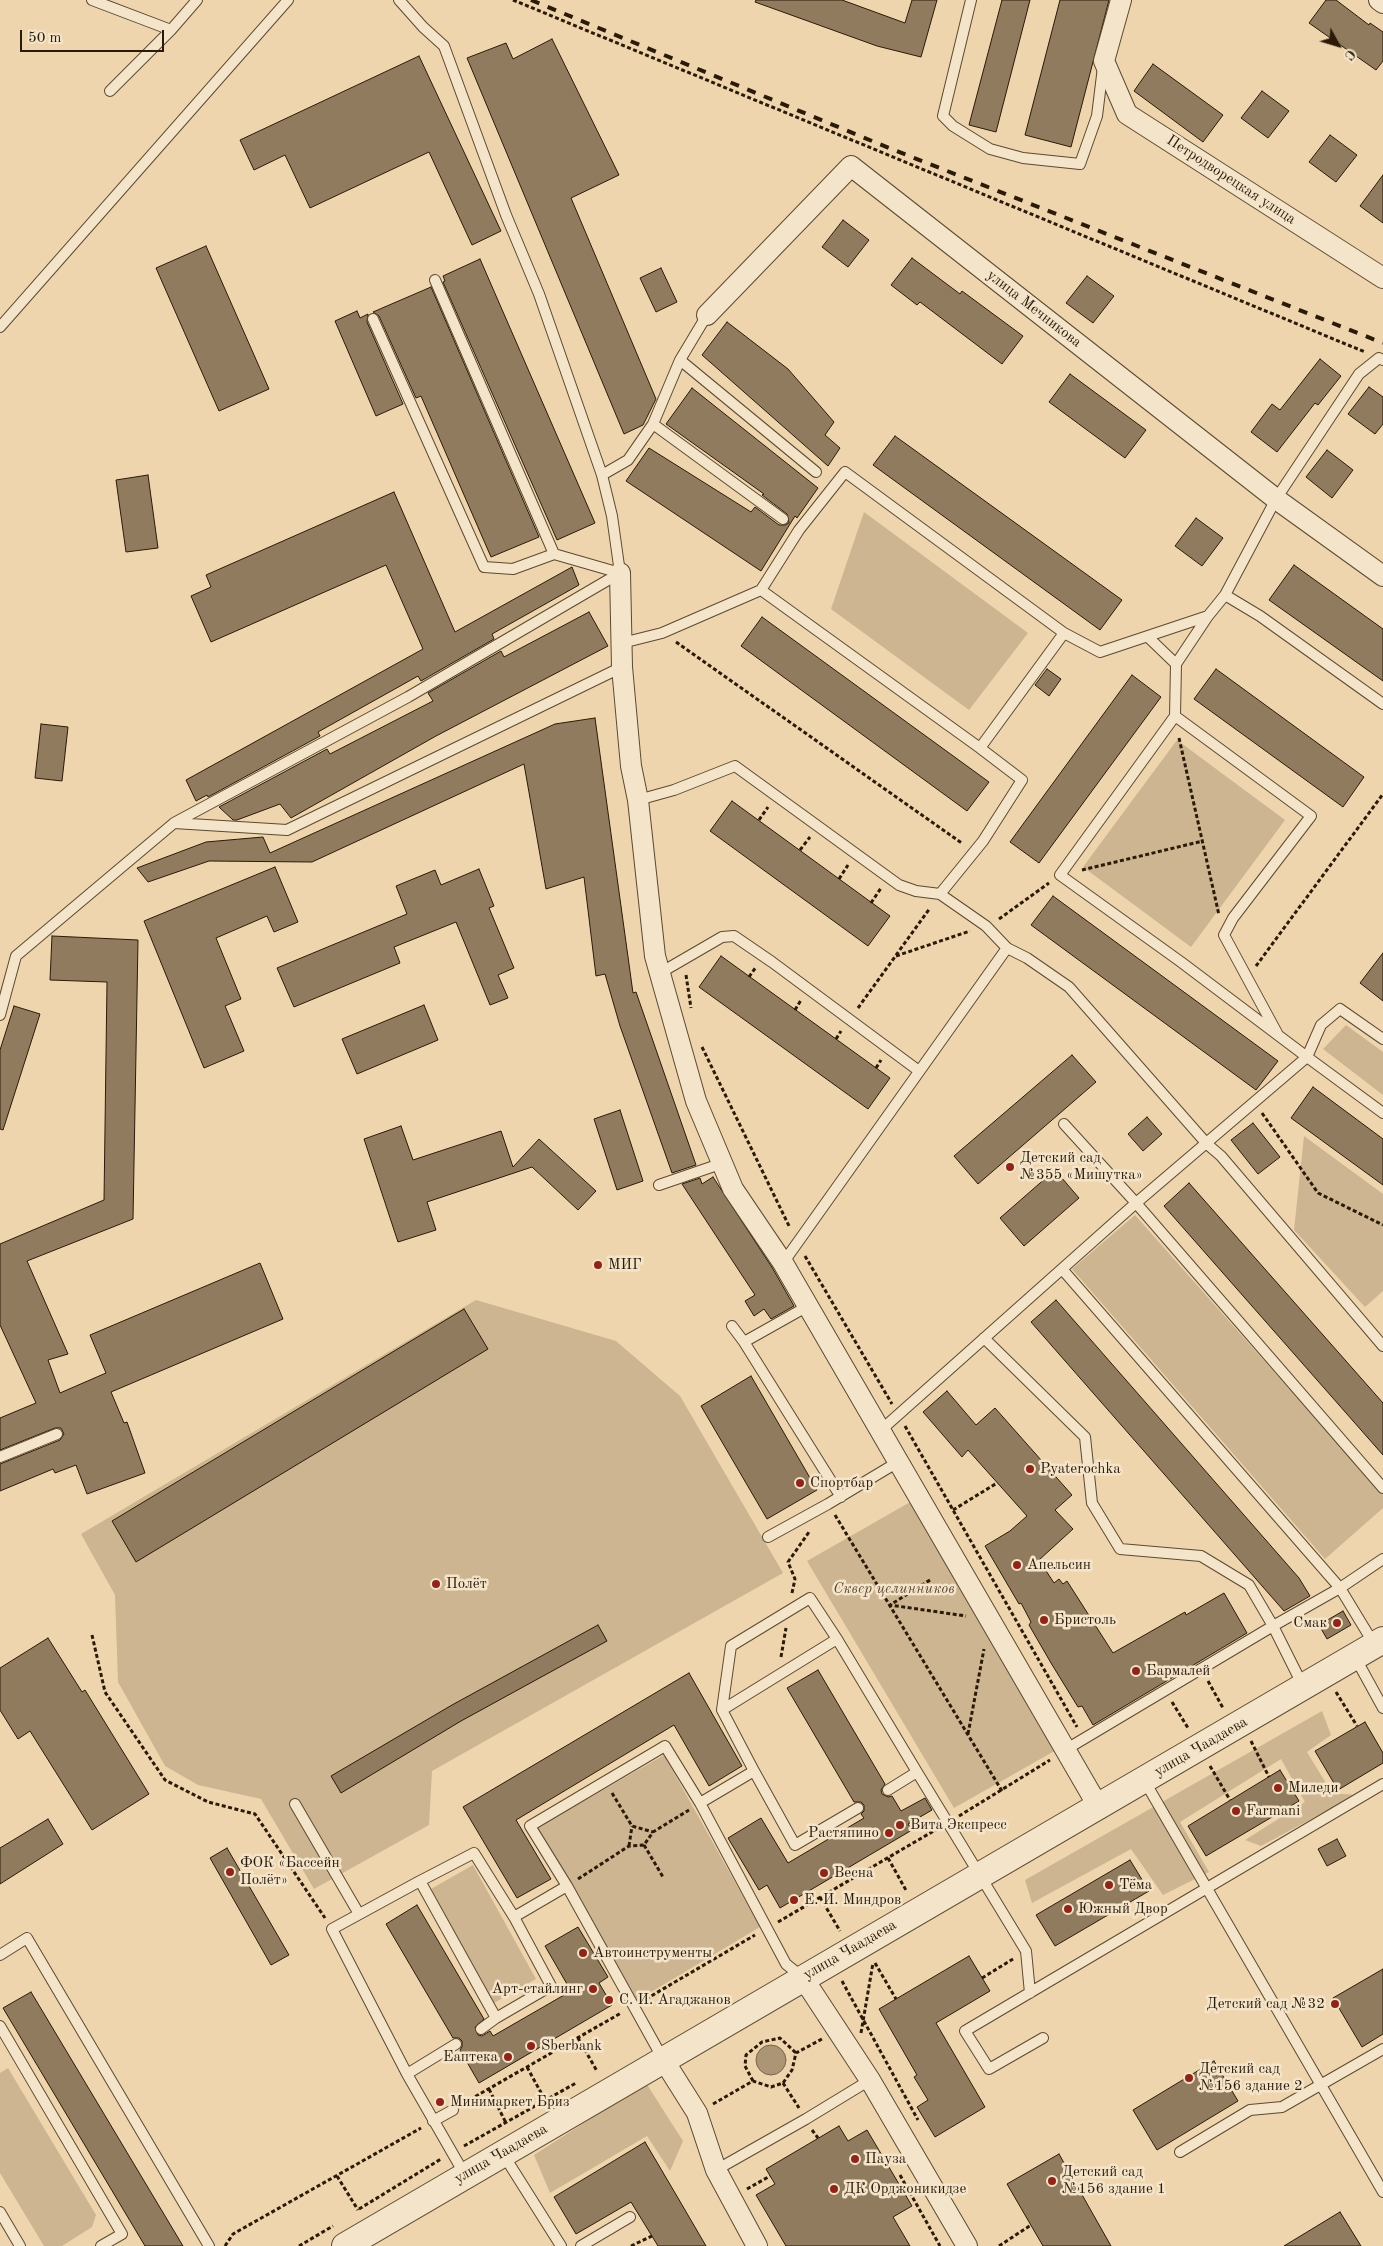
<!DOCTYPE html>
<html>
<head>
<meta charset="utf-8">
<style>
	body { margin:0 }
	#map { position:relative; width:1383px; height:2246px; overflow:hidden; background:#eed5ad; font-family:"Old Standard TT",serif }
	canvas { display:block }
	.north { position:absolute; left:1313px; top:20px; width:50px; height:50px; -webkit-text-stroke:4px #f4e4ca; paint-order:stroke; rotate:129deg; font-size:14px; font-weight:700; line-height:20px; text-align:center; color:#2b1a08 }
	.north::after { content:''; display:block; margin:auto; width:18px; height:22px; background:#2b1a08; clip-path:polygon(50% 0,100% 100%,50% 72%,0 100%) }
	.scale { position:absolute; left:20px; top:30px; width:144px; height:22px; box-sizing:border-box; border:2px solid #2b1a08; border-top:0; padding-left:6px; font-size:15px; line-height:18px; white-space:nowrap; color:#2b1a08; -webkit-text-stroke:4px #f4e4ca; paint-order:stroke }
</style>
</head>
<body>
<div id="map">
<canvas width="1383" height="2246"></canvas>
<div class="north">С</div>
<div class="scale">50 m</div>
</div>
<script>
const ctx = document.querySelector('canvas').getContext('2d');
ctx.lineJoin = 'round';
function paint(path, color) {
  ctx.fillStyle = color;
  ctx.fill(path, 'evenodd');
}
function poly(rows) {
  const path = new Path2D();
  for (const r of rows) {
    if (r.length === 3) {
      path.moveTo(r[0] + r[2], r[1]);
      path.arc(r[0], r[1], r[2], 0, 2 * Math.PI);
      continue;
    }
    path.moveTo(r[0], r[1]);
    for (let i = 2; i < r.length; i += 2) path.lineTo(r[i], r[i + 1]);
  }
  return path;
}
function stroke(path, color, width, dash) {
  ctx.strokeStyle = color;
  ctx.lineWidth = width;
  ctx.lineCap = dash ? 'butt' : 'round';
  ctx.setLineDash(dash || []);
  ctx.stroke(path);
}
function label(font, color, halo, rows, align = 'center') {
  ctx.font = font + ' "Old Standard TT",serif';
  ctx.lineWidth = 5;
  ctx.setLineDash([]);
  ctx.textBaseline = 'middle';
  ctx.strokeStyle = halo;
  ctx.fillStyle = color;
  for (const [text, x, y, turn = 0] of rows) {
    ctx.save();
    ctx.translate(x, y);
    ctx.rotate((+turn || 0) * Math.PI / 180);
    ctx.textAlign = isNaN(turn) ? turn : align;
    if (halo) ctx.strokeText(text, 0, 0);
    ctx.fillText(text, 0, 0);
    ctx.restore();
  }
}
paint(poly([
	[864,512,1028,633,969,710,831,609],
	[1177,740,1285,820,1191,947,1083,867],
	[1346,1025,1383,1052,1383,1095,1323,1049],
	[1304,1136,1383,1194,1383,1291,1365,1307,1294,1230],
	[1135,1215,1383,1495,1383,1508,1325,1559,1072,1269],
	[476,1300,616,1341,680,1396,783,1573,432,1771,429,1825,314,1889,261,1799,198,1785,165,1766,118,1682,115,1595,81,1534],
	[912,1501,1058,1749,954,1808,807,1561],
	[1322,1711,1331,1735,1307,1752,1332,1793,1356,1795,1261,1846,1245,1840,1305,1802,1281,1759,1180,1822,1209,1872,1163,1895,1131,1849,1032,1903,1025,1880],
	[664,1755,760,1927,636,2001,537,1828],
	[473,1865,536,1979,494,2003,431,1889],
	[8,2068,96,2215,92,2227,62,2246,44,2246,0,2173,0,2073],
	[646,2083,683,2141,670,2171,647,2136,550,2193,534,2155]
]), '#cdb591');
const water = poly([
	[771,2060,15]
]);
paint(water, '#ac9575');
stroke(water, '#786449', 1);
const building = poly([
	[756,0,842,0,905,23,912,0,937,0,921,57,877,46,755,2,756,0],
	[1002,0,1030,0,996,132,969,125,1002,0],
	[1060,0,1109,0,1071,147,1025,135,1060,0],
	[1326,0,1336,0,1369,25,1370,23,1383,32,1383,61,1376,70,1309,23,1326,0],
	[552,39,619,175,571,198,656,399,643,425,624,434,467,58,506,43,513,59,552,39],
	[419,56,501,231,472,245,429,152,310,208,285,155,254,170,240,140,419,56],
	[1153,64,1223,115,1203,142,1134,91,1153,64],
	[1262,91,1289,111,1268,138,1241,118,1262,91],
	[1330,135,1357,155,1336,182,1309,162,1330,135],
	[1383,175,1383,223,1360,206,1383,175],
	[843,220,869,240,848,267,822,247,843,220],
	[206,246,269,389,219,411,156,268,206,246],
	[912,258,960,294,962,291,1023,336,1002,364,920,302,917,305,891,285,912,258],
	[480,259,595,523,557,540,443,282,445,281,443,276,480,259],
	[661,268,677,302,656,312,640,278,661,268],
	[1087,276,1114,296,1093,323,1066,303,1087,276],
	[431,287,539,537,491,557,421,396,416,398,379,316,373,312,431,287],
	[357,311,360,318,368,314,367,322,403,404,376,416,335,321,357,311],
	[727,322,788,369,834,422,825,435,840,448,828,466,702,355,727,322],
	[1320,359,1341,376,1318,405,1315,403,1277,452,1251,432,1272,404,1280,410,1320,359],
	[1070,374,1146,430,1125,458,1049,402,1070,374],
	[1369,387,1383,397,1383,424,1375,434,1348,414,1369,387],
	[692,388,818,488,797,518,795,516,761,571,626,481,649,448,751,512,755,507,779,525,785,525,789,523,787,514,762,495,764,494,666,424,692,388],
	[895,436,1122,600,1100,630,873,465,895,436],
	[1327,450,1353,470,1332,498,1306,477,1327,450],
	[148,475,158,548,126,552,116,480,148,475],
	[394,492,455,632,572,567,579,585,492,634,494,639,421,681,418,676,318,732,320,736,208,797,207,795,196,801,186,780,423,649,386,565,211,642,191,596,211,587,206,575,394,492],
	[1196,518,1223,538,1202,566,1175,546,1196,518],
	[1294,565,1383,629,1383,681,1269,600,1294,565],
	[589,612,608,646,436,736,291,818,280,804,237,820,233,820,219,807,327,749,330,754,433,701,428,693,501,651,504,657,589,612],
	[762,617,989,782,967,811,741,646,762,617],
	[1047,669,1061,679,1049,696,1035,685,1047,669],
	[1216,669,1364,777,1343,807,1194,699,1216,669],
	[1132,675,1161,697,1039,863,1010,842,1132,675],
	[595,718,633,993,636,992,696,1165,672,1173,620,1026,605,974,596,976,584,877,546,889,524,764,312,862,209,861,148,882,137,868,206,842,263,837,270,853,555,724,595,718],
	[41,724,68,727,62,781,35,778,41,724],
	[732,801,890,916,868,946,710,831,732,801],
	[275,867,298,922,274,932,267,916,216,938,241,999,225,1006,244,1051,204,1068,144,921,275,867],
	[479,869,494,906,489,908,514,968,498,975,508,998,490,1005,456,922,394,947,400,963,294,1007,277,968,407,914,396,886,435,870,441,885,479,869],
	[1053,896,1278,1061,1256,1090,1031,925,1053,896],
	[52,936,138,940,133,1219,27,1261,68,1354,48,1360,60,1393,106,1373,90,1335,260,1263,283,1319,111,1392,124,1423,127,1422,145,1473,87,1494,76,1465,55,1473,53,1469,0,1491,0,1464,60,1440,64,1434,61,1428,55,1428,0,1450,0,1418,36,1403,0,1325,0,1244,104,1200,107,982,50,980,52,936],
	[1383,953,1383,1001,1360,983,1383,953],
	[721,956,890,1078,868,1109,699,987,721,956],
	[424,1005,438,1040,357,1074,342,1039,424,1005],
	[14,1006,40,1014,3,1130,0,1129,0,1050,14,1006],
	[1072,1055,1096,1082,978,1184,954,1156,1072,1055],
	[1313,1087,1383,1139,1383,1185,1291,1118,1313,1087],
	[620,1110,643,1181,617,1190,594,1119,620,1110],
	[1147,1117,1162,1134,1143,1151,1128,1134,1147,1117],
	[1253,1123,1280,1157,1258,1174,1231,1140,1253,1123],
	[401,1126,413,1160,501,1131,513,1167,539,1139,596,1191,578,1210,532,1167,427,1202,436,1230,398,1242,364,1139,401,1126],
	[1055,1170,1079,1198,1024,1246,1000,1218,1055,1170],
	[713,1177,773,1269,794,1306,771,1319,764,1309,754,1316,745,1301,755,1295,682,1184,700,1178,702,1184,713,1177],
	[1189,1183,1383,1403,1383,1455,1164,1206,1189,1183],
	[1056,1300,1299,1578,1310,1596,1284,1611,1031,1322,1056,1300],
	[464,1309,488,1349,136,1562,112,1521,464,1309],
	[751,1376,817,1490,767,1519,701,1406,751,1376],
	[947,1391,976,1425,995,1408,1072,1495,1055,1510,1073,1529,1039,1560,1054,1583,1059,1579,1063,1584,1067,1581,1113,1653,1185,1612,1186,1615,1224,1593,1247,1633,1093,1725,1082,1706,1078,1707,1051,1663,1029,1625,1031,1622,1021,1603,1019,1604,985,1546,1010,1531,1027,1516,968,1450,962,1457,923,1412,947,1391],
	[1343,1611,1351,1625,1327,1639,1319,1625,1343,1611],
	[598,1625,607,1641,461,1721,341,1793,331,1776,452,1705,598,1625],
	[48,1638,82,1692,85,1690,149,1794,92,1830,30,1731,18,1739,0,1710,0,1668,48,1638],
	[818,1670,885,1784,881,1790,882,1794,888,1797,892,1796,901,1811,925,1798,932,1810,908,1824,912,1830,780,1908,767,1885,759,1890,728,1838,761,1818,788,1863,864,1818,861,1814,864,1811,864,1805,861,1802,854,1802,787,1688,818,1670],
	[689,1673,742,1766,709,1786,674,1725,516,1820,551,1879,517,1898,463,1807,689,1673],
	[1365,1722,1383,1753,1383,1763,1338,1790,1315,1751,1365,1722],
	[1280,1770,1299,1801,1206,1856,1188,1826,1280,1770],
	[48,1819,63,1844,0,1884,0,1848,48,1819],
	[1337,1839,1346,1856,1327,1866,1318,1849,1337,1839],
	[227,1848,289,1955,271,1965,210,1858,227,1848],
	[1130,1860,1149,1891,1055,1946,1036,1915,1130,1860],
	[417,1905,484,2019,475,2027,478,2035,482,2036,490,2031,493,2036,571,1991,545,1946,578,1927,608,1977,599,1983,612,2005,479,2083,460,2050,462,2047,462,2041,459,2038,453,2038,386,1924,417,1905],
	[969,1956,990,1991,936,2023,985,2107,935,2137,917,2107,928,2100,914,2077,917,2075,879,2009,969,1956],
	[1383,1969,1383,2034,1362,2047,1333,1998,1383,1969],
	[31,1992,183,2246,145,2246,3,2008,31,1992],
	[1214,2061,1238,2101,1157,2150,1133,2110,1214,2061],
	[839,2126,848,2141,867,2130,912,2206,893,2217,910,2246,786,2246,756,2195,775,2184,766,2169,839,2126],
	[645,2142,678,2198,706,2246,658,2246,631,2202,576,2234,554,2197,645,2142],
	[1059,2154,1111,2246,1043,2246,1007,2184,1059,2154],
	[1340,2212,1361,2246,1284,2246,1340,2212]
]);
paint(building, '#907b5e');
stroke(building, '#2b1a08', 1);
const service = poly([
	[92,0,171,30,197,0],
	[399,0,423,27,444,46,506,215,539,294,602,475,612,516,620,573],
	[971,0,943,116,953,126,990,149,1023,158,1080,164,1097,116,1103,67],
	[110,91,171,30],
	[435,280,554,554,620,573],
	[373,319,484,567,513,569,554,554],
	[0,327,288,0],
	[680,360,816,472],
	[653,424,680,360,707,315],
	[602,475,628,460,653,424,783,519],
	[761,590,799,530,845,472,1064,633],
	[1225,595,1276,499,1359,374,1379,358,1383,360],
	[1148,637,1176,664],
	[622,643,662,633,761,590,980,748,1064,633,1100,652,1208,616,1225,595,1260,616,1383,704],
	[1175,716,1176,664,1208,616],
	[638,800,674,790,735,766,899,885,916,891,940,894,986,926,1007,948,1027,958,1069,987,1207,1144,1221,1156,1383,1346],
	[174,823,408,697,620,573],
	[940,894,983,841,1022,780,980,748],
	[660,973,722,937,734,936,772,962,919,1071],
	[0,1015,16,956,174,823,287,830,622,667],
	[1277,1033,1224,935,1233,918,1311,816,1175,716,1060,875,1181,962,1307,1057,1321,1025,1340,1009,1383,1039],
	[1064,1124,1136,1203,1383,1488],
	[659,1185,723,1163],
	[783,1263,1007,948],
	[732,1326,744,1342,808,1306],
	[984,1338,1085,1437,1092,1503,1120,1549,1201,1556,1249,1585,1273,1626,1340,1588,1062,1269],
	[744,1342,841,1497],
	[880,1431,1136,1203,1307,1057,1383,1113],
	[0,1457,57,1434],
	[768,1537,828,1504,898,1462],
	[1374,1644,1340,1588,1383,1559],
	[1355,1657,1383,1708],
	[722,1710,837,1639],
	[1065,1750,1273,1626,1303,1686],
	[754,1771,722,1710,731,1646,810,1598,837,1639,917,1772],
	[1144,1780,1383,2192],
	[888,1790,917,1772,1026,1951,1030,1993],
	[700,1803,754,1771,795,1845,858,1808],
	[295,1804,359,1914],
	[420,1881,474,1853,514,1917],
	[0,1955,27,1938,209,2246],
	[0,2026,122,2234,101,2246],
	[481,2029,496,2018],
	[1043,2038,989,2069,965,2031,1383,1784],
	[663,2059,567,1886,530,1826,665,1746,700,1803,786,1964,802,1977],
	[407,2074,456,2044],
	[433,2121,453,2110],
	[1180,2152,1250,2110,1282,2107,1383,2049],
	[503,2154,561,2246],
	[716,2170,806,2119,870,2080],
	[465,2175,407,2074,332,1929,420,1881,496,2018,551,1986,514,1917,567,1886],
	[0,2212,20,2246],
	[581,2246,630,2217]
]);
const minor = poly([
	[1121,0,1104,61,1127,114,1383,278],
	[1379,0,1383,3],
	[707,315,851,166,1276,499,1383,576],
	[620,573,622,667,631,766,638,800,655,956,696,1101,733,1189,783,1263,1098,1806],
	[803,1978,870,2080,967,2246],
	[663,2059,697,2113,716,2170,757,2246]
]);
const tertiary = poly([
	[345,2246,1383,1640]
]);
stroke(service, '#5c4931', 12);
stroke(minor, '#5c4931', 22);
stroke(tertiary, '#5c4931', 28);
stroke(poly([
	[513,0,1365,352],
	[676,642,963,844],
	[1179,738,1219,915],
	[759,820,768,807],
	[800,850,810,837],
	[1082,870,1203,841],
	[839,879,848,865],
	[871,903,881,888],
	[999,919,1049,883],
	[896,956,970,931],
	[1256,966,1383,794],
	[686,975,691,1008],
	[749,977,756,967],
	[858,1008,930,908],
	[795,1010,801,1000],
	[836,1039,841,1031],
	[702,1047,790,1228],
	[876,1068,881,1060],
	[1262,1113,1318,1193,1383,1225],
	[805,1256,892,1404],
	[905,1426,1077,1727],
	[953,1510,997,1483],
	[835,1515,1002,1791],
	[930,1580,890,1605,966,1616],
	[792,1593,795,1579,788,1562,809,1532],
	[92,1635,105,1692,165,1780,208,1802,255,1814,325,1918],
	[781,1657,786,1628],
	[1208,1681,1223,1708],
	[1336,1692,1357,1726],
	[1172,1702,1188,1728],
	[968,1734,984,1649],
	[1251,1741,1269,1777],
	[1210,1766,1230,1800],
	[612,1793,632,1826,653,1832],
	[959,1816,1050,1760],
	[644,1845,663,1877],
	[629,1846,632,1826],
	[888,1858,907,1892],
	[578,1879,629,1846,644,1845,653,1832,689,1810],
	[820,1897,840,1931],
	[778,1922,937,1829],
	[875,1963,896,1999],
	[982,1978,1013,1959],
	[842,1981,918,2120],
	[646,1999,755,1935],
	[861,2033,873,1963],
	[578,2038,597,2071],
	[527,2067,545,2100],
	[753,2081,745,2066,746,2055,762,2042,780,2038,796,2053],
	[783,2083,799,2108],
	[489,2089,506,2123],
	[464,2103,621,2013],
	[713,2104,753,2081,771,2087,783,2083,792,2070,796,2053,822,2039],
	[812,2130,818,2138],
	[464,2146,576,2083],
	[900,2175,940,2246],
	[337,2176,358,2210],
	[747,2189,770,2176],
	[359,2209,441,2159],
	[225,2246,233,2234,421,2128],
	[299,2246,333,2226],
	[631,2246,652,2236],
	[999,2246,1031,2225]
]), '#2b1a08', 3, [4, 2.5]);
stroke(service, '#f4e4ca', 10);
stroke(minor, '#f4e4ca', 20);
stroke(tertiary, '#f4e4ca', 26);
stroke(poly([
	[531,0,889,148,1383,343]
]), '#2b1a08', 4, [9, 9]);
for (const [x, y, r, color] of [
	[1010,1167,5,"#8f2418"],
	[598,1265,5,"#8f2418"],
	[1030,1469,5,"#8f2418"],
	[800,1483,5,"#8f2418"],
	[1017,1565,5,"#8f2418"],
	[436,1584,5,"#8f2418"],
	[1044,1620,5,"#8f2418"],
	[1337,1623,5,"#8f2418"],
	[1136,1671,5,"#8f2418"],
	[1278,1788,5,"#8f2418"],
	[1236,1811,5,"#8f2418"],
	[900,1825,5,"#8f2418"],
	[889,1833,5,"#8f2418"],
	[230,1872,5,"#8f2418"],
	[824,1873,5,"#8f2418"],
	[1109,1885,5,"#8f2418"],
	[794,1900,5,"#8f2418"],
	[1068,1909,5,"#8f2418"],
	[583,1953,5,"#8f2418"],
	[593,1989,5,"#8f2418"],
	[609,2000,5,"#8f2418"],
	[1335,2004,5,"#8f2418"],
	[531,2046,5,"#8f2418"],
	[508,2057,5,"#8f2418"],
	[1189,2078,5,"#8f2418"],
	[440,2102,5,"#8f2418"],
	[855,2159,5,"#8f2418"],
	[1052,2181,5,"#8f2418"],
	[834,2189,5,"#8f2418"]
]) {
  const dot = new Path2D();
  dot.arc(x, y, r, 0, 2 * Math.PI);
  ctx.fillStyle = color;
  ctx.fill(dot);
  stroke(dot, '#f4e4ca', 2);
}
label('15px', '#2b1a08', '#f4e4ca', [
	["Петродворецкая улица",1231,180,33],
	["улица Мечникова",1034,309,38],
	["улица Чаадаева",1201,1747,-30],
	["улица Чаадаева",850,1950,-30],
	["улица Чаадаева",501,2154,-30]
]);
label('15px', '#2b1a08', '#f4e4ca', [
	["Детский сад",1020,1158],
	["№355 «Мишутка»",1020,1175],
	["МИГ",608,1265],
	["Pyaterochka",1040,1469],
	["Спортбар",810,1483],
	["Апельсин",1027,1565],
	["Полёт",446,1584],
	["Бристоль",1054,1620],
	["Смак",1327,1623,"right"],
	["Бармалей",1146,1671],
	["Миледи",1288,1788],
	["Farmani",1246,1811],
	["Вита Экспресс",910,1825],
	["Растяпино",879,1833,"right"],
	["ФОК «Бассейн",240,1863],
	["Полёт»",240,1880],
	["Весна",834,1873],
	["Тёма",1119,1885],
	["Е. И. Миндров",804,1900],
	["Южный Двор",1078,1909],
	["Автоинструменты",593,1953],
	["Арт-стайлинг",583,1989,"right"],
	["С. И. Агаджанов",619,2000],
	["Детский сад №32",1325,2004,"right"],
	["Sberbank",541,2046],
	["Еаптека",498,2057,"right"],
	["Детский сад",1199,2069],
	["№156 здание 2",1199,2086],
	["Минимаркет Бриз",450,2102],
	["Пауза",865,2159],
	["Детский сад",1062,2172],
	["№156 здание 1",1062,2189],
	["ДК Орджоникидзе",844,2189]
], 'left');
label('italic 15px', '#5c4831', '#f4e4ca', [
	["Сквер целинников",894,1589]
]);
</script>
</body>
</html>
